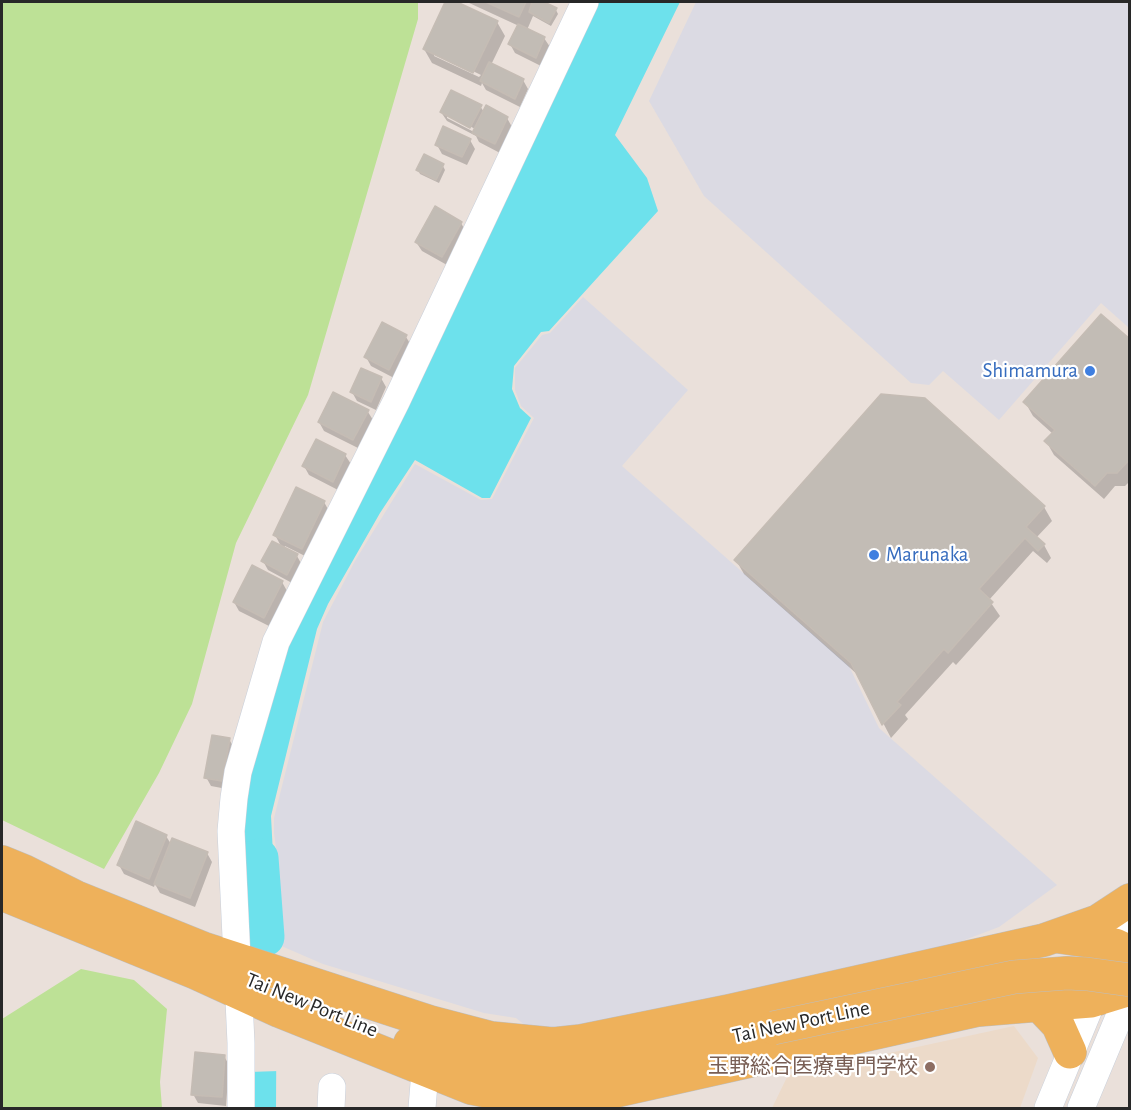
<!DOCTYPE html>
<html>
<head>
<meta charset="utf-8">
<style>
	body { margin:0 }
	#map { position:relative; width:1131px; height:1110px; overflow:hidden; background:#eae0da; font-family:"Alegreya Sans",sans-serif }
	canvas { display:block }
	.frame { position:absolute; inset:0; border:3px solid #282828; pointer-events:none }
</style>
</head>
<body>
<div id="map">
<canvas width="1131" height="1110"></canvas>
<div class="frame"></div>
</div>
<script>
const ctx = document.querySelector('canvas').getContext('2d');
ctx.lineJoin = 'round';
function paint(path, color) {
  ctx.fillStyle = color;
  ctx.fill(path, 'evenodd');
}
function poly(rows) {
  const path = new Path2D();
  for (const r of rows) {
    path.moveTo(r[0], r[1]);
    for (let i = 2; i < r.length; i += 2) path.lineTo(r[i], r[i + 1]);
  }
  return path;
}
function stroke(path, color, width, dash) {
  ctx.strokeStyle = color;
  ctx.lineWidth = width;
  ctx.lineCap = dash ? 'butt' : 'round';
  ctx.setLineDash(dash || []);
  ctx.stroke(path);
}
function label(font, color, halo, rows, align = 'center') {
  ctx.font = font + ' "Alegreya Sans","Noto Sans JP",sans-serif';
  ctx.lineWidth = 4.5;
  ctx.setLineDash([]);
  ctx.textBaseline = 'middle';
  ctx.strokeStyle = halo;
  ctx.fillStyle = color;
  for (const [text, x, y, turn = 0] of rows) {
    ctx.save();
    ctx.translate(x, y);
    ctx.rotate((+turn || 0) * Math.PI / 180);
    ctx.textAlign = isNaN(turn) ? turn : align;
    if (halo) ctx.strokeText(text, 0, 0);
    ctx.fillText(text, 0, 0);
    ctx.restore();
  }
}
paint(poly([
	[696,2,1129,2,1129,328,1101,303,999,420,943,371,929,385,911,383,704,196,649,101],
	[583,297,688,390,622,466,849,666,879,728,1057,885,999,927,930,953,558,1030,527,1027,516,1018,484,1013,323,964,279,945,279,870,274,833,274,818,323,622,355,561,415,464,481,500,492,499,534,418,521,406,515,390,515,368,542,335,550,333]
]), '#dbdae3');
paint(poly([
	[1014,1026,1038,1058,1020,1108,772,1108,788,1075]
]), '#ecdac9');
paint(poly([
	[2,2,418,2,418,19,308,395,236,543,192,704,159,773,104,869,2,820],
	[81,969,134,980,167,1009,160,1082,162,1108,2,1108,2,1019]
]), '#bde196');
paint(poly([
	[591,2,680,2,615,135,647,178,658,211,549,331,541,332,514,366,512,389,520,408,531,418,490,498,482,498,415,460,380,513,328,604,317,629,271,816,276,912,241,914,237,825,279,644],
	[249,924,272,924,272,929,277,929,276,1108,252,1108]
]), '#6de1ec');
paint(poly([
	[244,931,278,947,279,1071,249,1072]
]), '#eae0da');
paint(poly([
	[447,2,454,2,497,22,505,36,491,65,523,80,528,89,520,107,486,90,482,83,481,86,432,63,424,49],
	[434,52,481,75,479,77,434,56],
	[467,2,541,2,556,10,558,14,551,26,533,16,527,30,544,38,550,47,541,66,515,53,510,44,519,26],
	[480,106,484,112,507,118,512,127,500,153,479,142,476,136,447,121,441,112],
	[447,114,477,130,476,133,447,118],
	[470,140,475,149,467,165,442,154,437,145],
	[443,166,445,170,439,183,420,174,418,170],
	[461,223,466,232,447,265,422,251,416,242],
	[383,324,406,337,411,345,394,378,371,366,366,357],
	[1130,341,1130,481,1125,486,1115,486,1104,499,1054,455,1046,441,1053,434,1033,416,1025,402],
	[381,378,386,387,376,410,357,401,352,392],
	[368,412,373,420,358,448,324,431,319,422],
	[345,455,351,464,338,490,309,475,304,466],
	[324,502,329,511,307,557,285,546,284,549,297,556,302,565,292,583,268,570,263,561,282,548,275,535],
	[1044,507,1052,521,1036,538,1044,545,1051,558,1047,563,1033,551,989,600,1000,616,956,665,953,662,905,715,908,719,891,738,858,675,744,574,736,560],
	[282,582,287,591,269,626,239,611,234,602],
	[229,739,234,748,227,789,211,786,206,777],
	[166,836,171,844,207,853,212,862,195,907,160,893,155,884,154,887,124,874,119,865],
	[224,1056,229,1065,226,1106,198,1103,193,1094]
]), '#0003');
stroke(poly([
	[259,858,265,937]
]), '#6de1ec', 39);
const building = poly([
	[445,2,457,2,498,21,473,73,423,49,445,2],
	[486,2,526,2,519,17,486,2],
	[532,2,544,2,557,8,549,23,529,12,532,2],
	[518,24,545,37,536,58,508,44,518,24],
	[489,62,524,79,515,99,480,81,489,62],
	[451,90,482,105,470,128,440,112,451,90],
	[486,105,508,117,495,144,472,133,486,105],
	[443,126,471,139,462,157,435,145,443,126],
	[424,154,444,164,436,180,416,170,424,154],
	[435,206,462,222,442,257,415,242,435,206],
	[1101,314,1130,339,1130,459,1117,473,1107,473,1095,486,1044,441,1055,430,1023,402,1101,314],
	[382,322,407,335,389,370,364,357,382,322],
	[361,368,382,377,371,402,350,392,361,368],
	[333,392,369,410,353,440,318,422,333,392],
	[881,394,925,398,1045,506,1026,527,1045,544,1038,551,1025,538,979,589,993,602,948,653,944,649,897,702,901,705,882,725,851,663,734,560,881,394],
	[316,439,346,454,333,482,302,466,316,439],
	[296,487,325,501,302,549,273,535,296,487],
	[272,541,298,554,287,575,261,561,272,541],
	[252,565,283,581,264,618,233,602,252,565],
	[212,735,230,738,222,781,204,778,212,735],
	[136,821,167,835,149,879,117,865,136,821],
	[172,838,208,852,190,898,154,884,172,838],
	[195,1052,225,1055,222,1097,191,1095,195,1052]
]);
paint(building, '#c2bcb5');
stroke(building, '#c5bcb4', 1.5);
const minor = poly([
	[241,1108,241,1043,231,831,234,798,238,772,276,642,396,402,585,2],
	[331,1108,332,1087],
	[422,1108,425,1071],
	[1048,1108,1130,910],
	[1081,1108,1130,991]
]);
const major = poly([
	[2,862,24,871,76,897,205,949,222,963],
	[2,894,196,973,217,974],
	[1060,937,1115,945,1130,952],
	[205,949,430,1022,491,1038,553,1044,581,1041,729,1011,1044,940,1098,921,1130,900],
	[196,973,279,1011,471,1088,532,1100,563,1100,598,1095,978,1010,1039,1005,1058,1025,1070,1052],
	[1039,1005,1091,1001,1130,989],
	[410,1043,472,1062,512,1068,544,1069,578,1067,631,1058,773,1028]
]);
stroke(minor, '#c8cfda', 28);
stroke(major, '#bebebe', 34);
stroke(minor, '#fff', 27);
stroke(major, '#eeb15b', 33);
const majorBridge = poly([
	[773,1028,1014,977,1067,973,1087,974,1130,980]
]);
stroke(majorBridge, '#bebebe', 34, []);
stroke(majorBridge, '#eeb15b', 33);
for (const [x, y, r, color] of [
	[1090,371,6,"#3f7fe0"],
	[874,555,6,"#3f7fe0"],
	[930,1067,6,"#8d6e63"]
]) {
  const dot = new Path2D();
  dot.arc(x, y, r, 0, 2 * Math.PI);
  ctx.fillStyle = color;
  ctx.fill(dot);
  stroke(dot, '#fff', 2);
}
label('21px', '#366cbe', '#fff', [
	["Shimamura",1078,371],
	["Marunaka",886,555,"left"]
], 'right');
label('21px', '#282828', '#fff', [
	["Tai New Port Line",312,1005,22],
	["Tai New Port Line",801,1022,-12]
]);
label('21px', '#785e54', '#fff', [
	["玉野総合医療専門学校",918,1067]
], 'right');
</script>
</body>
</html>
